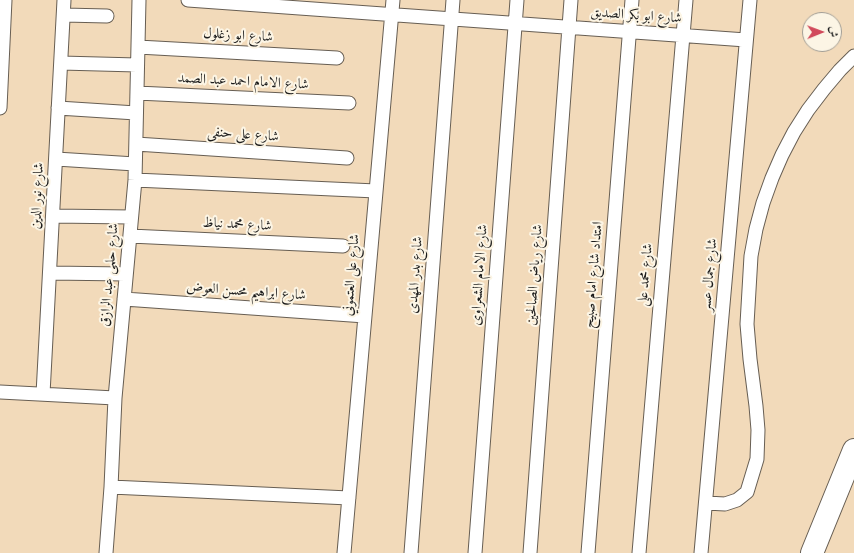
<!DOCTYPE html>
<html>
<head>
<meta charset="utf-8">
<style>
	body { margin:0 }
	#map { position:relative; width:854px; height:553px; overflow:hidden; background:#f2daba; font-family:Cardo,Amiri,serif }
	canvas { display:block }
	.north { position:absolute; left:802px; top:12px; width:40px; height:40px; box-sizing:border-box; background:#fcf5e5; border:1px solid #a29e95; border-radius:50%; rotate:89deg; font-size:11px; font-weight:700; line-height:16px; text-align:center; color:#1c1c1c }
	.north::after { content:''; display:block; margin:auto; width:14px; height:18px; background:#d1495b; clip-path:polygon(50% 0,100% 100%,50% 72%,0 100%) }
</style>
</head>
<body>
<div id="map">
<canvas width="854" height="553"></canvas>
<div class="north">ش</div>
</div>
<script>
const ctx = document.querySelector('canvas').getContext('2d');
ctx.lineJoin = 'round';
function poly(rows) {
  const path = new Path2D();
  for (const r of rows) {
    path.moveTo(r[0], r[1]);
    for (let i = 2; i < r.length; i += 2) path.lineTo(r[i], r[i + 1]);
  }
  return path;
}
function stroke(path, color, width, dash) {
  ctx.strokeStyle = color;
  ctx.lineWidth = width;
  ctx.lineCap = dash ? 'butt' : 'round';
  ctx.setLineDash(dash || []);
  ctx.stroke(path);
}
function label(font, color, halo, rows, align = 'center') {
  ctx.font = font + ' Cardo,Amiri,serif';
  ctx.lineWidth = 4;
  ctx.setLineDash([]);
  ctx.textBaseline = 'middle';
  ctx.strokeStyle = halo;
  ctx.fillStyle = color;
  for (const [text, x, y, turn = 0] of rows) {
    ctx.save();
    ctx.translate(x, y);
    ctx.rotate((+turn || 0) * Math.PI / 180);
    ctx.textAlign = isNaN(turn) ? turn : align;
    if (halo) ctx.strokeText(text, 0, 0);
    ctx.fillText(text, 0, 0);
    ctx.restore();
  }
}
const minor = poly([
	[188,0,746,40],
	[64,15,107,16],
	[138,47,337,58],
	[61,63,137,65],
	[137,93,349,103],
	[0,108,5,0],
	[58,108,136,113],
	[136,144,347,158],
	[56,159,135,164],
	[135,180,376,191],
	[53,216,131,217],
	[130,236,343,246],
	[50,273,126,274],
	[124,299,365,316],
	[0,392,115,398],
	[43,394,64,0],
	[111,487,349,498],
	[706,503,725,504,737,500,747,492,757,459,758,430,756,406,750,359,747,324,751,256,756,229,763,203,772,178,782,155,794,132,808,110,824,89,840,70,854,56],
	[106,553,111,487,115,398,135,180,139,0],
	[344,553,393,0],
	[411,553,453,0],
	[475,553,517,0],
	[530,553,571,0],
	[588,553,632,0],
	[639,553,686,0],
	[701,553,750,0]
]);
const motorway = poly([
	[812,553,854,450]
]);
stroke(minor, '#675e53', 15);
stroke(motorway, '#675e53', 24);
stroke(minor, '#fff', 13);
stroke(motorway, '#fff', 22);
label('14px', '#1c1c1c', '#fcf5e5', [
	["شارع ابو بكر الصديق",636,16,4],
	["شارع ابو زغلول",238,36,3],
	["شارع الامام احمد عبد الصمد",243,82,3],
	["شارع على حنفى",243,135,4],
	["شارع نور الدين",38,196,-87],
	["شارع محمد نياظ",237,225,3],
	["شارع حلمى عبد الرازق",110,275,-85],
	["شارع على العتموني",352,275,-85],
	["شارع بدر المهدى",416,275,-86],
	["شارع الامام الشعراوى",480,275,-86],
	["شارع رياض الصالحين",535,275,-86],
	["امتداد شارع امام صبيح",594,275,-85],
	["شارع محمد على",646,275,-85],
	["شارع جمال عسر",710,275,-85],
	["شارع ابراهيم محسن العوض",246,292,4]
]);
</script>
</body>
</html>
